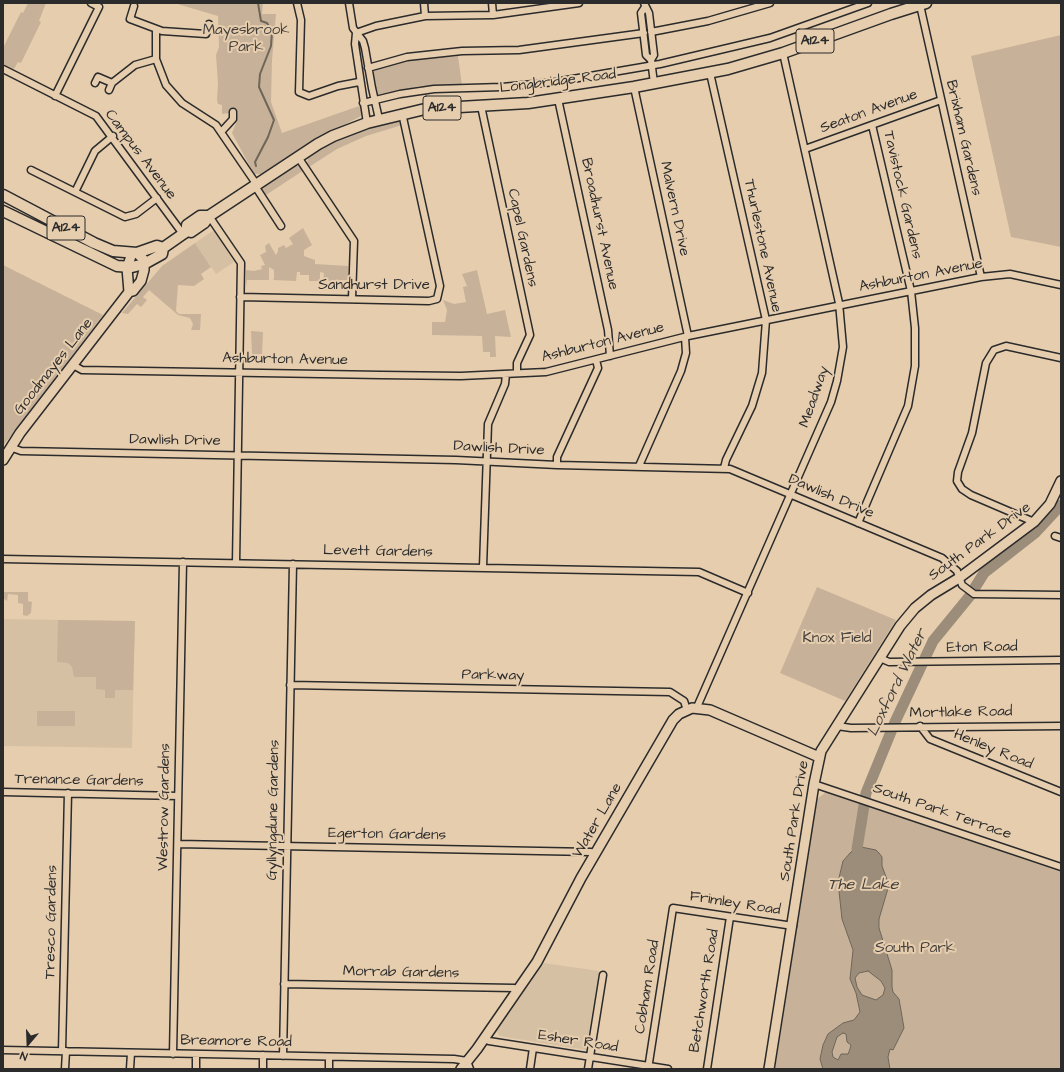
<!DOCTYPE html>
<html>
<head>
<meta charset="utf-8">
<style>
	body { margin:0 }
	#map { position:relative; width:1064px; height:1072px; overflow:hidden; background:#e6cdae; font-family:"Architects Daughter",sans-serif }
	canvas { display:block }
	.frame { position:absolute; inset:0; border:4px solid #2b2b2b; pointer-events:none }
	.north { position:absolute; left:8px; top:1024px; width:40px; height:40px; -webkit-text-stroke:3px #e6cdae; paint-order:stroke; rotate:199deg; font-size:11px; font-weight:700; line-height:16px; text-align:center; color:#2b2b2b }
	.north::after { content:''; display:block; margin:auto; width:14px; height:18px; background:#2b2b2b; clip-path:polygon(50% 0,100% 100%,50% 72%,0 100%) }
</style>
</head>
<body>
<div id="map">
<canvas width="1064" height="1072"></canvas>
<div class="frame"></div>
<div class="north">N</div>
</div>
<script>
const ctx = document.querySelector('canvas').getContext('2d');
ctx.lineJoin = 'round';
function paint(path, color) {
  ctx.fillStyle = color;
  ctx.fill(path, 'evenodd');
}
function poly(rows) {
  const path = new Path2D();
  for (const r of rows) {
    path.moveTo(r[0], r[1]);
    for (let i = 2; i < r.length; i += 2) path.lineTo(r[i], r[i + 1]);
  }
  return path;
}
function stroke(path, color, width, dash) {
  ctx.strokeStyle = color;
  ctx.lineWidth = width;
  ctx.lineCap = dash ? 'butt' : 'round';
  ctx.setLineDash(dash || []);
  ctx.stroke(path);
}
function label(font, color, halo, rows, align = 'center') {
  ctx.font = font + ' "Architects Daughter",sans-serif';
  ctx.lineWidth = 4;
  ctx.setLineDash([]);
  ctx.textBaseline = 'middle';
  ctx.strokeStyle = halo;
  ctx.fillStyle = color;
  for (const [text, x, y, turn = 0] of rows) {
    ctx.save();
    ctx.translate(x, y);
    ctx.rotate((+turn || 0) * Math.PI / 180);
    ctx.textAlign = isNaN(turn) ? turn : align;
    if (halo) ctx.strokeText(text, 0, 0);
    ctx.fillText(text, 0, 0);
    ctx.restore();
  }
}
paint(poly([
	[214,230,234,262,216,274,195,243],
	[3,619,135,621,132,748,3,746],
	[544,963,599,971,586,1050,499,1036,497,1031]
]), '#d6c0a3');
paint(poly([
	[28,3,46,3,39,21,41,22,21,63,18,62,14,69,3,64,3,48,21,12,23,13],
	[174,3,263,3,262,14,276,14,272,60,271,102,282,133,362,105,361,116,315,140,261,174,254,174,232,133,237,121,238,112,222,114,222,105,218,104,217,100,218,84,216,55,219,47,218,16],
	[1061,35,1061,247,1011,237,971,56],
	[447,55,450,57,458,56,462,85,419,86,378,97,373,68,410,59],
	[398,120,402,125,366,136,337,149,309,167,307,164,308,157,335,141,376,124],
	[294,166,299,166,304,170,263,197,261,190,262,187],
	[303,228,312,245,304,250,304,256,315,260,315,264,348,266,348,280,323,281,324,273,320,272,320,281,309,281,309,275,300,275,300,272,297,272,296,281,273,280,274,279,274,270,269,267,269,280,247,280,246,287,246,270,254,271,262,269,261,266,265,265,260,255,266,252,265,246,269,243,276,255,278,251,278,248,284,245,286,248,293,244,289,238],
	[195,243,211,267,201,274,204,279,194,286,178,285,176,311,179,314,201,314,200,330,191,330,193,324,190,318,178,315,149,290,143,297,147,300,141,307,137,304,128,314,122,313,162,266],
	[3,265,103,315,3,446],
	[477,270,487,314,505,310,511,337,495,336,496,357,490,357,490,352,483,352,482,336,432,335,432,322,445,322,447,310,443,300,454,304,466,302,463,287,467,286,462,274],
	[251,331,263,332,262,354,252,354],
	[817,587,896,620,845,701,780,673],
	[3,592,28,592,28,601,32,602,31,613,27,616,23,615,23,604,18,603,18,595,8,594,7,601,3,598],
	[58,620,135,621,133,690,115,690,115,698,105,698,105,690,96,689,96,677,74,677,72,667,68,663,57,662],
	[37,711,75,711,75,726,37,726],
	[826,792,1061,872,1061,1069,775,1069,817,799]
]), '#c7b299');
const water = poly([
	[861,847,876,850,879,853,882,857,882,866,889,885,879,919,879,928,892,970,892,987,893,992,899,999,904,1028,893,1050,890,1049,888,1057,890,1069,823,1069,820,1059,823,1045,828,1034,843,1023,854,1020,860,1012,856,993,850,979,853,950,842,919,838,882,843,861,851,852,861,847],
	[868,971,881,981,885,988,883,995,876,1000,862,995,857,987,855,978,859,973,868,971],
	[843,1033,846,1034,847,1042,851,1045,850,1049,848,1054,841,1054,838,1060,833,1057,832,1052,837,1037,843,1033]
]);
paint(water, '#9c8d7a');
stroke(water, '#6f665a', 1);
stroke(poly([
	[256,166,255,162,268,137,274,120,259,87,260,74,271,46,272,31,267,23,261,21,258,3]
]), '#6f665a', 2);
stroke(poly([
	[857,849,866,793,895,722,933,641,969,597,984,573,1035,533,1061,505]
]), '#9c8d7a', 11);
const street = poly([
	[297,3,301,20,299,92,309,96,338,86,359,82],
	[349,3,353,28,363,41,365,48,372,88,379,119],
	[424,3,425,16],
	[492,3,493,15],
	[644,3,649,13,654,55,651,60,654,83],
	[920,5,981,277],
	[134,6,130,19,162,31,206,34,209,24],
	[645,7,641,13,646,55,651,60],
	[156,30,156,59,166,85,182,103,216,125,257,185],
	[651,32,708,21,770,3],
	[356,33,376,26,425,16,493,15,579,3],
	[356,33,355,44,367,123],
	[368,68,407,57,462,51,519,50,644,33],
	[3,69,96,116,183,234],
	[710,73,766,320,762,373,752,406,726,460,724,468],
	[95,83,98,77,112,83],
	[634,87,688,336],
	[109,90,112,83,135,65,156,59],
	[55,96,99,7,91,3],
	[558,99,608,330,610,356],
	[363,103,400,94,434,89,502,87,555,82,660,64,770,38,868,3],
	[481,106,530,335,517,363,517,373],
	[222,131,233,119,233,112],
	[805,149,941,100],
	[298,157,354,241,352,299],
	[31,170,125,217,136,214,157,198],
	[255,186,281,226],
	[75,192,95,151,113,136],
	[209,216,241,263,236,563],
	[240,297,429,301,437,299,440,286,402,113],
	[73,365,82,370,381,375,461,376,546,372,688,336,981,277,1010,274,1061,285],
	[10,447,21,451,456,460,557,465,730,469,942,558,957,571,962,585,974,594,1061,595],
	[557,465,557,457,598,368,596,360],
	[639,466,681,371,686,353,685,337],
	[1034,522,971,495,962,489,957,481,958,472,972,433,986,363,994,350,1006,346,1061,358],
	[858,523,908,406,915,366,915,328,911,291,872,125],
	[1055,536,1061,538],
	[3,559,699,572,748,593],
	[483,567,488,424,505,384,506,374],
	[880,658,889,662,1061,660],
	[290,685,670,692,684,701,687,710],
	[697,707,831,402,837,381,843,347,839,303,783,53],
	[837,726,851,728,1061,726],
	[920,726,930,739,1061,792],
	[814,784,1061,867],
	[3,792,178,796],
	[178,844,591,852,595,854],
	[284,984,514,988,517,991],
	[484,1039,489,1041,668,1069],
	[3,1050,454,1059,467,1061,470,1069],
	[62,1051,68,793],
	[173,1054,183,562],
	[283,1056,293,564],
	[65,1069,66,1051],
	[130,1069,131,1053],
	[196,1069,196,1054],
	[263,1069,263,1055],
	[329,1069,329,1057],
	[530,1069,533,1048],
	[588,1069,603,975],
	[648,1069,673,908,793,926],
	[707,1069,730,917]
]);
const secondary = poly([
	[129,292,127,268,132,253],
	[3,460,20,433,129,292,133,291,141,281,144,270,144,260,137,253],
	[461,1069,477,1049,537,962,581,878,673,720,679,714,692,708,710,710,819,757],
	[769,1069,814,784,821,751,900,626,915,608,931,595,959,578,1034,522,1050,504,1061,481]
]);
const primary = poly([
	[3,195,94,243,113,251,137,253,157,246,163,248],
	[3,211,117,266,132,267,144,264,162,254,163,248,183,234,187,231,191,232,204,223,209,216,318,144,333,136,367,123,425,109,528,103,634,87,728,69,783,53,891,14,926,3],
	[187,231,187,225,200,216,209,216]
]);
stroke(street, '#2b2b2b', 9);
stroke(secondary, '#2b2b2b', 12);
stroke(primary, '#2b2b2b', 13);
stroke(street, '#e6cdae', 6);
stroke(secondary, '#e6cdae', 9);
stroke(primary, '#e6cdae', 10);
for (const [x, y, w] of [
	[815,41,38],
	[442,108,38],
	[66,228,38]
]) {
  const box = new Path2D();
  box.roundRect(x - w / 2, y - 12, w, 24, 3);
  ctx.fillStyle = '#e6cdae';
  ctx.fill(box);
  stroke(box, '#2b2b2b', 1);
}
label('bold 14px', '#2b2b2b', null, [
	["A124",815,41],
	["A124",442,108],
	["A124",66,228]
]);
label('15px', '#423f3c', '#e6cdae', [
	["Mayesbrook",246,31],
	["Park",246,48],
	["Knox Field",837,639],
	["South Park",915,949]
]);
label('15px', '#2b2b2b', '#e6cdae', [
	["Longbridge Road",558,82,-7],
	["Seaton Avenue",869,112,-20],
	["Brixham Gardens",963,138,77],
	["Campus Avenue",140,155,53],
	["Tavistock Gardens",902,195,77],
	["Malvern Drive",674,209,78],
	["Broadhurst Avenue",599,224,78],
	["Capel Gardens",522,238,78],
	["Thurlestone Avenue",762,246,78],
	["Ashburton Avenue",921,276,-11],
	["Sandhurst Drive",374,286],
	["Ashburton Avenue",603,343,-14],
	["Ashburton Avenue",285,360,1],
	["Goodmayes Lane",54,367,-52],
	["Meadway",815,397,-71],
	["Dawlish Drive",175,441,1],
	["Dawlish Drive",499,449,3],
	["Dawlish Drive",831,497,23],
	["South Park Drive",980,542,-36],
	["Levett Gardens",378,552,1],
	["Eton Road",982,648,-1],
	["Parkway",493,676,1],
	["Mortlake Road",961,713,-1],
	["Henley Road",993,750,22],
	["Trenance Gardens",79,781,1],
	["Westrow Gardens",165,807,-89],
	["Gyllyngdune Gardens",274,810,-89],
	["South Park Terrace",942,812,19],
	["Water Lane",598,821,-60],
	["South Park Drive",795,821,-81],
	["Egerton Gardens",387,835,1],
	["Frimley Road",735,904,9],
	["Tresco Gardens",52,922,-89],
	["Morrab Gardens",401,973,1],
	["Cobham Road",648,987,-81],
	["Betchworth Road",705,991,-81],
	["Breamore Road",236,1042,1],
	["Esher Road",578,1042,9]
]);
label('italic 16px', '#423f3b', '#e6cdae', [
	["Loxford Water",898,683,-64],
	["The Lake",863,886]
]);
</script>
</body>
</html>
